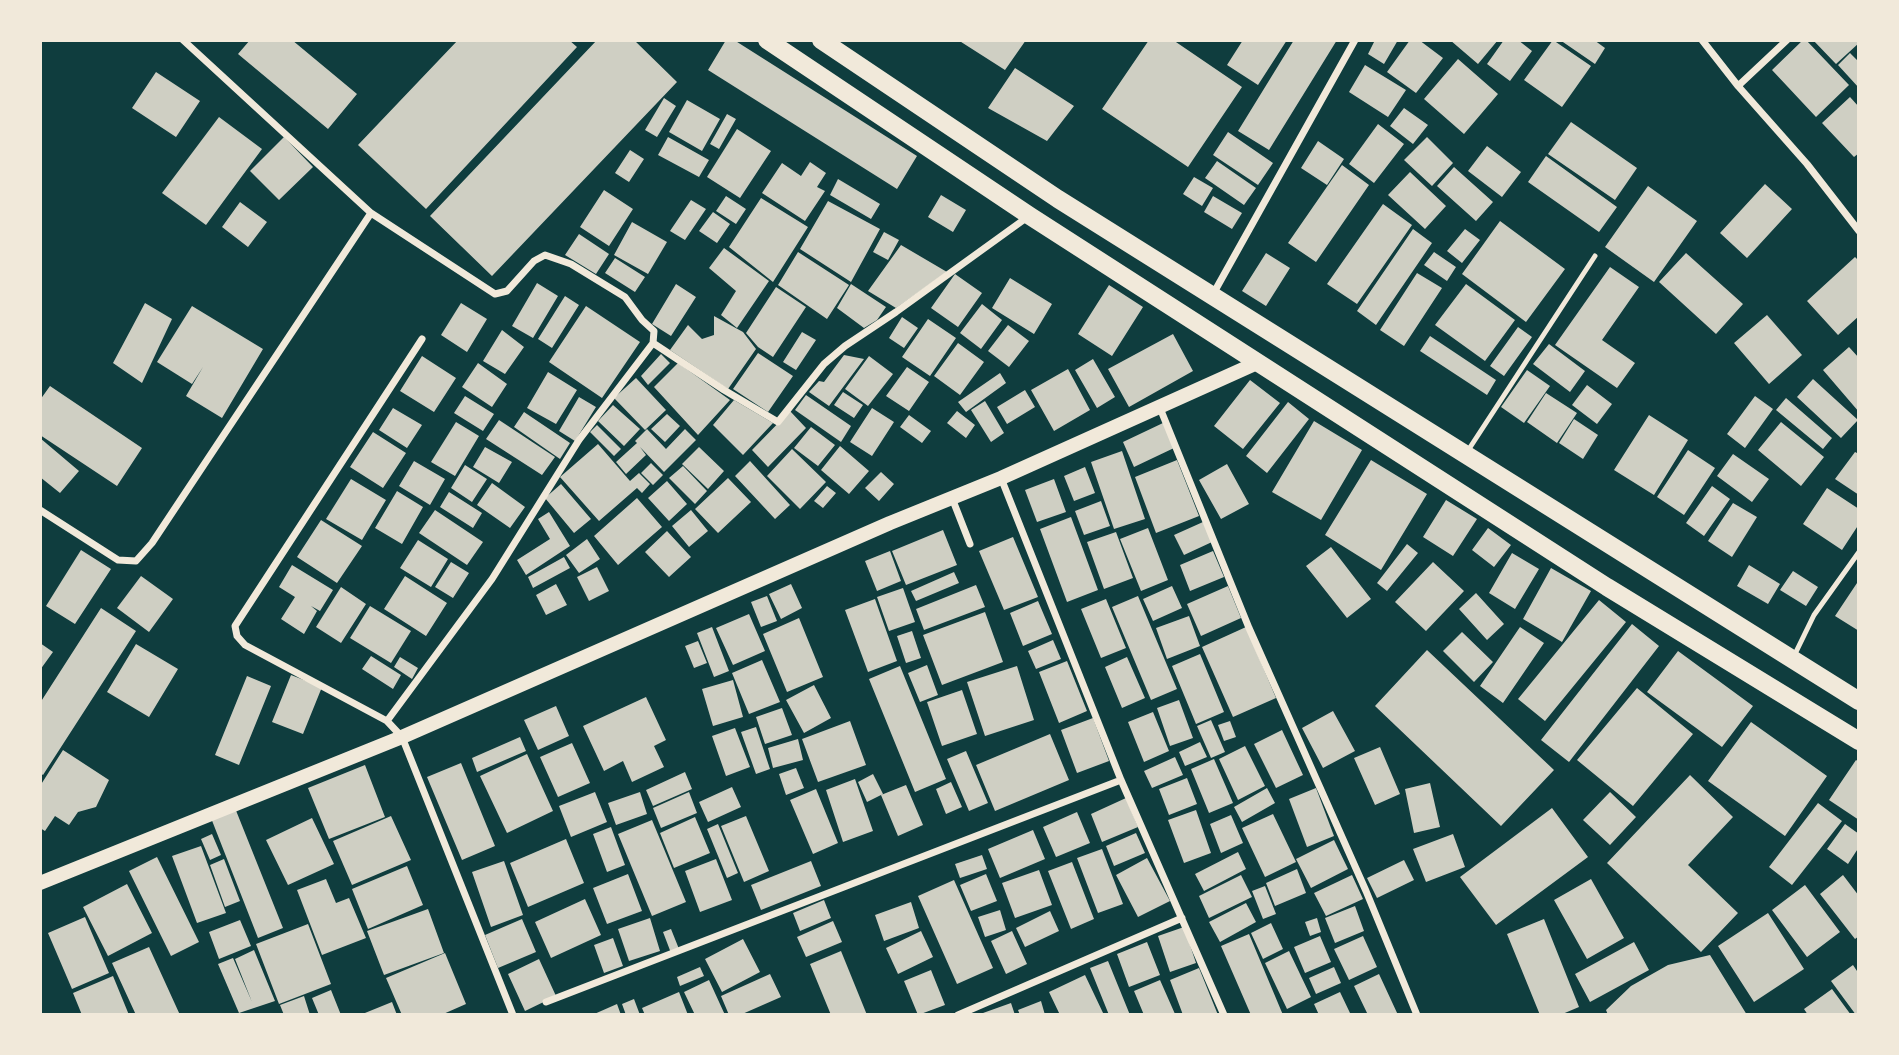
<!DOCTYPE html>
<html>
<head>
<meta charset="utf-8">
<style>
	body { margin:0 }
	#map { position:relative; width:1899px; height:1055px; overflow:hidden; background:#0f3d3e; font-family:Figtree,sans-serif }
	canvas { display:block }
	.frame { position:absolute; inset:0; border:42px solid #f1e9da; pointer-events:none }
</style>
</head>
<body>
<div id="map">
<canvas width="1899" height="1055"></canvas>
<div class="frame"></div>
</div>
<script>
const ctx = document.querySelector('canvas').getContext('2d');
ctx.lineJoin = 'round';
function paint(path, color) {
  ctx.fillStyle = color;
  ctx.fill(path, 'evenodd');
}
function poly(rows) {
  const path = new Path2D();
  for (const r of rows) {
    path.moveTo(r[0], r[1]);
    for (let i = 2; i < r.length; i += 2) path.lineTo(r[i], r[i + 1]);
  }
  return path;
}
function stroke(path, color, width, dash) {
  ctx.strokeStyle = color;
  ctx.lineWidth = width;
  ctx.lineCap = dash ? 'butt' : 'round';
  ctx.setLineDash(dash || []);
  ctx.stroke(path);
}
paint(poly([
	[250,40,292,40,357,94,328,129,238,54],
	[458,40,569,40,577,47,426,209,358,145],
	[597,40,634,40,677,82,492,276,430,216],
	[726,40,734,40,917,156,897,189,708,70],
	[958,40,1026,40,1005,70],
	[1149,40,1173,40,1242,87,1188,167,1102,109],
	[1243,40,1287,40,1258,85,1227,65],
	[1294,40,1337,40,1269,150,1238,131],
	[1375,40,1398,40,1384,64,1368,54],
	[1410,40,1419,40,1443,58,1416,93,1387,72],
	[1450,40,1498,40,1478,64],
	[1504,40,1518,40,1532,51,1510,81,1487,64],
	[1553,40,1591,66,1562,107,1524,80],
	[1560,40,1594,40,1605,48,1595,64],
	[1803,40,1806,40,1849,85,1816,117,1772,70],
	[1813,40,1859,40,1859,43,1836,64],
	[1850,53,1859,62,1859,88,1838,65],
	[1458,59,1498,94,1464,134,1424,99],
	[1365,65,1406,90,1388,117,1349,92],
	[1015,68,1074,106,1047,141,988,108],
	[156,72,200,101,176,137,132,108],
	[1850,97,1859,107,1859,153,1854,157,1822,123],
	[664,98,676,106,657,137,645,130],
	[687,100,720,119,702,151,669,132],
	[1404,108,1428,125,1413,144,1390,126],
	[727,114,736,119,719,149,710,144],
	[219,117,262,149,206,225,162,193],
	[1571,122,1637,168,1615,200,1548,154],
	[1378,124,1404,144,1374,183,1349,164],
	[737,129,771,151,740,198,707,177],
	[1228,132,1273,163,1258,185,1213,155],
	[284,137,313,167,279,200,250,171],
	[668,137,709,160,699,177,658,155],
	[1427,137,1453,163,1432,186,1404,160],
	[1318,141,1344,159,1327,185,1301,168],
	[1487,146,1521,172,1502,197,1468,171],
	[630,150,644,159,629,182,615,173],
	[1546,156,1617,207,1599,232,1528,182],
	[1217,161,1256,188,1244,205,1205,178],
	[810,162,826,173,817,187,825,191,805,221,762,193,782,163,801,176],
	[1342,165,1369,185,1316,262,1288,243],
	[1454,167,1493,202,1476,221,1437,186],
	[1410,172,1446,206,1425,229,1388,195],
	[1194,177,1213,188,1202,206,1183,194],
	[838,179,880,204,871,219,830,195],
	[1765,184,1792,209,1747,258,1720,233],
	[1648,186,1697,221,1654,282,1605,247],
	[604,190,633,209,609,246,580,227],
	[941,195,966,210,953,232,928,217],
	[726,196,746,209,736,224,716,211],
	[1213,196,1242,213,1232,229,1204,212],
	[761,198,808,227,773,282,729,247],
	[691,200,706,209,685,240,670,231],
	[828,201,880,229,851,282,800,249],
	[240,202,267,222,248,247,222,227],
	[1383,204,1412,225,1357,304,1327,284],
	[713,212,730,224,717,243,699,231],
	[1500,221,1565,269,1526,322,1462,274],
	[632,222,667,242,648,274,614,255],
	[1413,229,1432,243,1376,325,1357,311],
	[1465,229,1480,240,1462,263,1447,251],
	[884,232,899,240,888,260,873,252],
	[579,234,609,254,596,274,565,255],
	[901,245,947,272,896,308,868,291],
	[724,248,769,281,737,328,721,315,736,291,709,268],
	[798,252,849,285,827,319,778,285],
	[1434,252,1456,267,1447,281,1424,265],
	[1266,253,1290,268,1266,306,1242,291],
	[1686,253,1743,304,1716,334,1659,282],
	[1855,257,1859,261,1859,316,1838,335,1807,301],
	[615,258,645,277,635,292,605,273],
	[1610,267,1639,287,1602,340,1635,363,1617,388,1555,345],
	[1417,273,1442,288,1404,346,1380,330],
	[955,274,982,293,958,327,931,308],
	[1010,278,1052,304,1034,334,992,308],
	[537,283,558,296,533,338,512,326],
	[676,284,696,297,671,336,652,324],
	[851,284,886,307,877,320,864,328,837,308],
	[1466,284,1515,320,1485,361,1435,325],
	[1109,285,1143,307,1112,356,1078,334],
	[776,287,806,307,773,357,758,347,746,333],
	[565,296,579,305,552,348,538,339],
	[145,303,172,319,142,383,113,363],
	[461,303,487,319,467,352,441,335],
	[982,304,1002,320,981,349,960,333],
	[192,306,263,349,222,418,186,396,203,367,192,384,157,362],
	[586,306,640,342,602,398,549,362],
	[1767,315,1802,355,1769,384,1734,343],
	[714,316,743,332,756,349,728,389,670,350,688,325,702,339,714,335],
	[902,317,918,328,904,348,889,338],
	[928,319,956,338,930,376,902,357],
	[1008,325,1029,341,1009,367,988,351],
	[1518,327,1532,337,1504,376,1490,366],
	[502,330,524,347,505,374,483,361],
	[802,332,816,340,796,370,783,362],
	[1173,334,1193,371,1129,407,1108,369],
	[1430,336,1496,380,1487,395,1420,351],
	[958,343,984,362,960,395,934,376],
	[1549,344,1585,371,1570,392,1533,364],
	[1849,347,1859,358,1859,412,1823,370],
	[758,353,793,376,768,412,733,389],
	[661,354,670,363,648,385,641,376],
	[844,355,864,359,829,406,809,392,819,381,824,382],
	[422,356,456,378,434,412,400,391],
	[869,356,893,374,868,406,845,389],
	[1093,359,1115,397,1097,408,1075,370],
	[478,363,507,384,492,407,462,387],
	[678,363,730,400,698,435,654,387],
	[907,367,929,382,909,411,886,396],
	[1068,369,1090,410,1054,431,1031,390],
	[1527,370,1550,386,1524,423,1501,407],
	[548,372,577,390,556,424,527,408],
	[1000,373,1006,383,966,412,958,402],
	[636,378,666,410,645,430,614,398],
	[1813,379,1858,420,1841,438,1797,397],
	[1250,380,1280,403,1243,449,1214,426],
	[1587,385,1612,404,1597,424,1572,405],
	[50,386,142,448,117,486,40,435,40,400],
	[1025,390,1035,407,1007,424,997,407],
	[843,392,863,405,854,418,834,405],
	[1546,393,1577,413,1557,443,1527,422],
	[806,395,851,426,841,442,795,410],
	[465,396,494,414,483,431,454,413],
	[1755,396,1773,409,1745,448,1727,434],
	[579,397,596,407,575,441,559,431],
	[1786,398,1832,438,1823,449,1776,410],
	[734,400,773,423,743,455,713,425],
	[985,401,1004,433,991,442,971,410],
	[1288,402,1309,419,1267,473,1246,456],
	[613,405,640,429,624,446,598,421],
	[393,408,422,425,407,448,379,430],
	[872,408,894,422,872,456,850,442],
	[790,411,806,428,768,467,752,450],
	[957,411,975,425,966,438,947,423],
	[524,412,570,443,560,459,514,427],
	[667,414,680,426,665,442,651,429],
	[909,415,931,431,922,443,900,427],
	[1649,415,1688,440,1654,495,1614,470],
	[1574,419,1598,435,1583,459,1559,443],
	[499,420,555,457,542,475,486,439],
	[1314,421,1362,450,1321,520,1272,492],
	[456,422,479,436,455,476,431,462],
	[1781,422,1824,457,1801,486,1758,450],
	[1163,423,1174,448,1134,467,1123,442],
	[597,425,621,449,614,456,590,432],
	[811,427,835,445,818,466,794,448],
	[647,429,666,449,685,429,696,440,664,472,640,447,646,455,626,474,616,462,637,443,635,441],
	[373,432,406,453,383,488,350,467],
	[40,438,79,471,60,493,40,477],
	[598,444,630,481,639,473,650,484,642,493,637,488,599,521,560,477],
	[840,446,869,471,849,494,821,470],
	[485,447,512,462,499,483,473,467],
	[699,447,724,471,708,489,682,464],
	[792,449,826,482,800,509,767,476],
	[1688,450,1715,468,1684,515,1657,497],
	[1122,451,1145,519,1114,529,1091,462],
	[1855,452,1859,454,1859,495,1835,479],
	[1733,454,1769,479,1752,502,1717,476],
	[1177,460,1199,516,1156,533,1135,477],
	[1371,460,1427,494,1381,570,1325,535],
	[414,461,445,479,430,505,399,486],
	[750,461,790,505,775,519,735,476],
	[651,463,663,475,653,485,641,473],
	[1227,464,1249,504,1221,519,1199,480],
	[465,465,487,479,472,502,451,488],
	[683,466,707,491,695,504,669,478],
	[1085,467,1095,493,1074,501,1064,476],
	[881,472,894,484,879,501,865,488],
	[728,478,751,502,718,533,695,509],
	[351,479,386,500,362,540,326,519],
	[1054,479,1066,512,1037,522,1025,490],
	[667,481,687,504,669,521,648,498],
	[492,483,525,507,510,528,477,505],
	[561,484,591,519,574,533,545,498],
	[827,486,836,493,823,508,814,501],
	[1712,486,1730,499,1704,536,1686,523],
	[1827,488,1859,509,1859,524,1842,550,1803,524],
	[397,491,423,507,402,544,375,528],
	[449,492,482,513,473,528,440,507],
	[637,498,662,527,618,565,594,536],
	[1446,500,1477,519,1453,556,1423,537],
	[1101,501,1110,526,1084,535,1075,511],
	[1733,503,1757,517,1732,557,1708,541],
	[435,510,483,542,467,565,419,533],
	[691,510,708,531,689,547,672,526],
	[549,512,570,546,526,575,517,560,550,539,538,519],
	[1071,517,1098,590,1067,602,1040,529],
	[321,520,362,546,337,583,297,557],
	[1203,522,1212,542,1184,555,1174,535],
	[1148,528,1168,580,1141,591,1120,539],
	[1488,528,1511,545,1494,567,1472,550],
	[943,530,957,565,906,585,892,551],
	[667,531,691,557,669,577,645,552],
	[1116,532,1133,578,1104,589,1087,542],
	[1013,537,1038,597,1004,610,979,551],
	[587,539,600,559,579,573,566,555],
	[418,540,448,559,431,587,400,568],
	[1407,544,1418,553,1387,591,1377,583],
	[1331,547,1371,599,1347,618,1306,566],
	[81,550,111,569,75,624,46,606],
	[890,551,901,581,877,591,865,561],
	[1213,551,1224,577,1190,591,1180,565],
	[1512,553,1539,569,1515,609,1489,593],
	[564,557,570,568,533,588,528,577],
	[451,562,469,573,453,598,435,587],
	[1433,562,1464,591,1426,631,1395,602],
	[292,565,333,590,320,611,311,606,317,611,304,634,281,619,295,597,279,587],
	[1749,565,1780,584,1768,604,1737,586],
	[597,567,609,591,589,601,577,577],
	[1551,568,1591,591,1562,642,1523,619],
	[1793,571,1818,587,1806,606,1780,590],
	[954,572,959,583,916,601,911,591],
	[141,576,173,599,149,632,117,608],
	[405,576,447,603,426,636,384,609],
	[1859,580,1859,631,1835,616],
	[556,584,567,605,546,615,536,595],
	[791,584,802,608,781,619,769,594],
	[976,585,985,607,924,630,916,609],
	[1172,586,1182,608,1153,621,1143,599],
	[1228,586,1241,618,1201,636,1187,604],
	[341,587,366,604,341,643,316,627],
	[903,588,915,622,889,631,877,597],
	[1476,593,1504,624,1487,640,1459,609],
	[767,596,777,621,761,627,751,602],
	[1138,596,1177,689,1151,700,1112,607],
	[875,599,897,661,868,672,845,610],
	[1106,599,1126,648,1101,658,1081,609],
	[1599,600,1626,622,1545,721,1518,699],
	[1038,601,1052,634,1023,646,1010,613],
	[370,606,411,631,391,663,350,638],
	[101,608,136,631,43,775,40,773,40,703],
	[985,612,1003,662,942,685,923,635],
	[749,614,765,651,733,665,716,628],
	[1189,616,1200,646,1167,659,1156,628],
	[799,618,823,677,787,692,763,634],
	[1632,624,1659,646,1569,762,1541,740],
	[712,627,729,671,714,677,697,633],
	[1246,627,1276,698,1233,717,1202,647],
	[1520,627,1544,643,1503,703,1480,686],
	[912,631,921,658,906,663,897,636],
	[1462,632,1493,662,1474,682,1443,651],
	[1053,640,1061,659,1036,669,1028,651],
	[698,641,707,663,694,668,685,646],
	[40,643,53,652,40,670],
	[136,644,178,669,149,717,107,692],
	[1427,650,1554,770,1501,826,1375,706],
	[1678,651,1753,706,1722,747,1647,692],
	[1200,654,1224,712,1196,724,1172,666],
	[371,656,401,675,393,689,362,669],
	[400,657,418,668,412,679,394,667],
	[1127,657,1145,698,1122,708,1105,667],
	[762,660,780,702,749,714,732,673],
	[1067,661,1087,711,1059,723,1039,672],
	[927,665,938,695,920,702,908,673],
	[900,666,946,779,915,792,869,679],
	[1017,666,1034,720,985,736,967,682],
	[291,675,322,687,303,734,272,722],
	[247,676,271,686,239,765,215,755],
	[733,680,743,717,713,726,702,689],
	[814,685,831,718,804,733,786,700],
	[1637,688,1693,734,1633,806,1577,760],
	[962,690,977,734,942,746,927,702],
	[646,697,666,740,654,746,664,767,632,782,623,761,604,771,583,726],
	[1179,700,1193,738,1170,746,1157,708],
	[556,706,569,736,538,750,524,720],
	[782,708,792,735,765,744,756,717],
	[1333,711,1355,751,1323,768,1302,728],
	[1153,712,1169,751,1144,762,1128,722],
	[1093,718,1109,761,1077,773,1061,730],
	[1211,720,1225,752,1211,758,1197,726],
	[850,721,866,765,818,782,802,739],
	[1230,721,1236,737,1224,741,1218,725],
	[1751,722,1827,776,1785,836,1708,781],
	[756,727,770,769,756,774,741,732],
	[735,728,750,767,726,776,712,736],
	[1282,730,1303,775,1276,788,1254,744],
	[1050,734,1069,780,995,811,976,765],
	[520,737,526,751,477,772,472,758],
	[798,739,803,760,773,768,768,748],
	[1200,742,1207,757,1185,766,1179,752],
	[572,743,590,783,558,797,540,757],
	[1245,746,1265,786,1238,800,1219,759],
	[1380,747,1400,794,1375,805,1354,758],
	[63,750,109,780,96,807,78,812,69,825,55,816,45,831,40,828,40,786],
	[966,751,988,803,969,811,947,759],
	[527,754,553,811,507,833,480,776],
	[1175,757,1183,775,1152,788,1144,771],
	[1214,759,1233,803,1209,813,1191,769],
	[1856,760,1859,762,1859,820,1829,800],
	[461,763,495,846,462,860,427,777],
	[365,765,385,817,329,839,308,788],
	[796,768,804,788,786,795,779,774],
	[685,772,692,789,653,806,646,790],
	[873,774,883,794,867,802,858,782],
	[1690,775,1733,817,1688,865,1738,913,1701,952,1607,863],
	[1187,778,1197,804,1169,815,1159,789],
	[855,779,873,831,843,842,826,790],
	[951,782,962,807,946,814,936,789],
	[1430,783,1440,827,1414,833,1405,789],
	[906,785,923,825,898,836,881,795],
	[732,787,741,807,708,822,699,802],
	[1267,788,1275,803,1242,822,1234,807],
	[1316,788,1334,836,1307,847,1289,799],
	[816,789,838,843,813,854,790,800],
	[595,792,607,822,571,837,559,806],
	[640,792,647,814,616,825,608,803],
	[689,792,697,813,661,828,653,808],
	[1610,792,1636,817,1610,845,1583,820],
	[1126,798,1138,827,1102,842,1091,814],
	[1818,803,1842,821,1792,885,1769,867],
	[235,808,283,928,258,938,211,818],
	[1552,808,1588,857,1496,925,1460,877],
	[1196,810,1211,853,1184,863,1168,820],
	[1077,812,1090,843,1056,857,1043,827],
	[1273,814,1296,862,1265,877,1242,828],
	[1231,815,1243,843,1221,853,1210,824],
	[391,816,411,860,352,885,333,841],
	[746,816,769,871,744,882,721,826],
	[695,817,710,853,674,868,660,833],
	[312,818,334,864,288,885,266,840],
	[652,820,686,902,652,916,618,834],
	[718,824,738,873,727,878,707,829],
	[1845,824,1859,834,1859,847,1848,864,1827,849],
	[611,827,625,865,607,872,593,834],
	[1033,830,1045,859,1000,878,988,849],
	[1136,833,1145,853,1114,866,1106,846],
	[212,834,221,855,210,860,201,839],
	[1453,834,1465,867,1426,882,1413,849],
	[566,839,584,883,528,907,510,863],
	[1334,840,1348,869,1311,888,1296,859],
	[201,846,226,913,197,923,172,856],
	[1102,849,1123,904,1098,913,1077,858],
	[1238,852,1246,869,1204,891,1195,874],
	[982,855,987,869,960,878,955,864],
	[157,857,199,942,171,956,129,871],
	[1147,858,1170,901,1138,917,1116,875],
	[224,859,240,901,225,907,210,865],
	[716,859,732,900,700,912,685,871],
	[1404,860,1414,880,1377,898,1367,878],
	[504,861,523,915,491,927,472,872],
	[811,861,821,886,761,910,751,885],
	[1072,862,1094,919,1071,929,1048,871],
	[407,866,423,905,368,929,352,889],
	[1297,869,1306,893,1275,906,1266,883],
	[1039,870,1052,905,1015,918,1002,883],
	[628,874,642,911,607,924,593,888],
	[986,874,997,901,971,911,960,885],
	[1241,875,1252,897,1209,918,1199,896],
	[1352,875,1363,899,1326,916,1314,893],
	[1843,875,1859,896,1859,936,1855,939,1820,894],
	[326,879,336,903,349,898,366,938,322,955,297,890],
	[1591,879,1624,938,1587,959,1554,900],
	[954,880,993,968,957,984,918,896],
	[127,884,152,933,108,956,83,907],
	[1805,885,1840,932,1807,957,1772,910],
	[1265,886,1276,914,1263,919,1252,891],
	[585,899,601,935,551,958,535,922],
	[824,900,831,918,800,931,793,913],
	[911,902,919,928,884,941,875,915],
	[1246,903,1256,922,1220,942,1209,922],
	[1355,906,1364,931,1335,943,1325,918],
	[428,909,444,953,384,975,367,931],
	[1000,910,1006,930,985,937,978,917],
	[1050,911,1059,931,1025,947,1016,928],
	[1768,913,1804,969,1754,1002,1718,946],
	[85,917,109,973,72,989,48,933],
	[650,918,660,951,629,961,618,929],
	[1317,918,1321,932,1310,936,1305,922],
	[522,919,536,952,498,968,485,935],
	[1544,919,1579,1007,1560,1015,1540,1015,1507,934],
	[240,920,251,946,219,959,209,932],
	[833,921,842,942,806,957,797,937],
	[1271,923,1283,949,1263,959,1251,933],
	[308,924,331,984,279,1004,256,944],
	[1184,927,1196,963,1170,972,1158,936],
	[671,929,679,949,671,953,663,932],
	[921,931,933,957,898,974,886,948],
	[1012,931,1027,964,1006,974,991,941],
	[1249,934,1283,1015,1251,1015,1221,946],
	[1320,936,1331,962,1305,973,1294,947],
	[1363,936,1377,967,1349,980,1334,949],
	[613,938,623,966,604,973,594,945],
	[743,939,760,972,722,992,705,959],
	[1147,942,1160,975,1129,987,1117,954],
	[1634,942,1649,970,1590,1002,1575,974],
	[149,947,180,1015,136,1015,112,963],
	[254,950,275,1001,239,1013,218,964,233,958,252,1002,235,959],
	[841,951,867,1015,831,1015,810,964],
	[1289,951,1311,997,1287,1009,1265,963],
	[445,953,466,1004,441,1015,402,1015,386,978],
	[1710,955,1747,1015,1608,1015,1606,1010,1631,986,1668,965],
	[539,959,556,996,525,1011,508,974],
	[1108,961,1130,1015,1109,1015,1090,968],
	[1853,965,1859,974,1859,1015,1856,1015,1831,981],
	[700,967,704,976,680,986,677,977],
	[1334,967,1341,983,1316,994,1309,978],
	[1199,968,1218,1015,1183,1015,1170,980],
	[931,970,945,1005,918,1015,904,981],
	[770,974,781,997,740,1015,729,1015,721,996],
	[1379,974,1398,1015,1368,1015,1354,986],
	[1085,975,1104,1015,1060,1015,1049,992],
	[113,976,129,1015,82,1015,73,993],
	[709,980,725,1015,695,1015,684,992],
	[1160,980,1175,1014,1144,1015,1134,991],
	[1832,989,1851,1015,1808,1015,1804,1009],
	[331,990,341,1015,319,1015,312,998],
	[679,992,688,1015,645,1015,642,1008],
	[1340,992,1350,1013,1319,1015,1314,1004],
	[304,996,310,1015,284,1015,280,1005],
	[634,999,640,1015,626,1015,622,1004],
	[1041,1001,1045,1015,1020,1015,1018,1010],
	[392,1002,397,1015,360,1015],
	[1011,1003,1015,1015,984,1015,983,1013],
	[617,1004,621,1015,592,1015]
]), '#cfcfc3');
stroke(poly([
	[1467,452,1595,256],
	[1794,656,1814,615,1859,552]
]), '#f1e9da', 5);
stroke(poly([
	[183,40,371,213,495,294,507,291,534,261,545,255,571,264,625,297,642,320,654,331,653,343,579,440,492,579,387,721],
	[1702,40,1738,86,1807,164,1859,231],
	[1738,86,1787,40],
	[1212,296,1355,40],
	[422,339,235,626,237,636,245,645,387,721,402,737,513,1015],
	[653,343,724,390,778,422,824,364,845,346,896,312,1029,216],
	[1160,408,1249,628,1366,891,1417,1015],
	[1001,478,1121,780,1224,1015],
	[952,498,970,544],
	[40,510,118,560,136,561,152,543,371,213],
	[546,1002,1121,780],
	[958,1015,1182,918]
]), '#f1e9da', 7);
stroke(poly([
	[40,883,402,737,890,523,1001,478,1259,362]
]), '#f1e9da', 14);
stroke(poly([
	[767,40,1030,216,1607,587,1859,741],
	[821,40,1058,199,1859,701]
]), '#f1e9da', 18);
</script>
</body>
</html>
